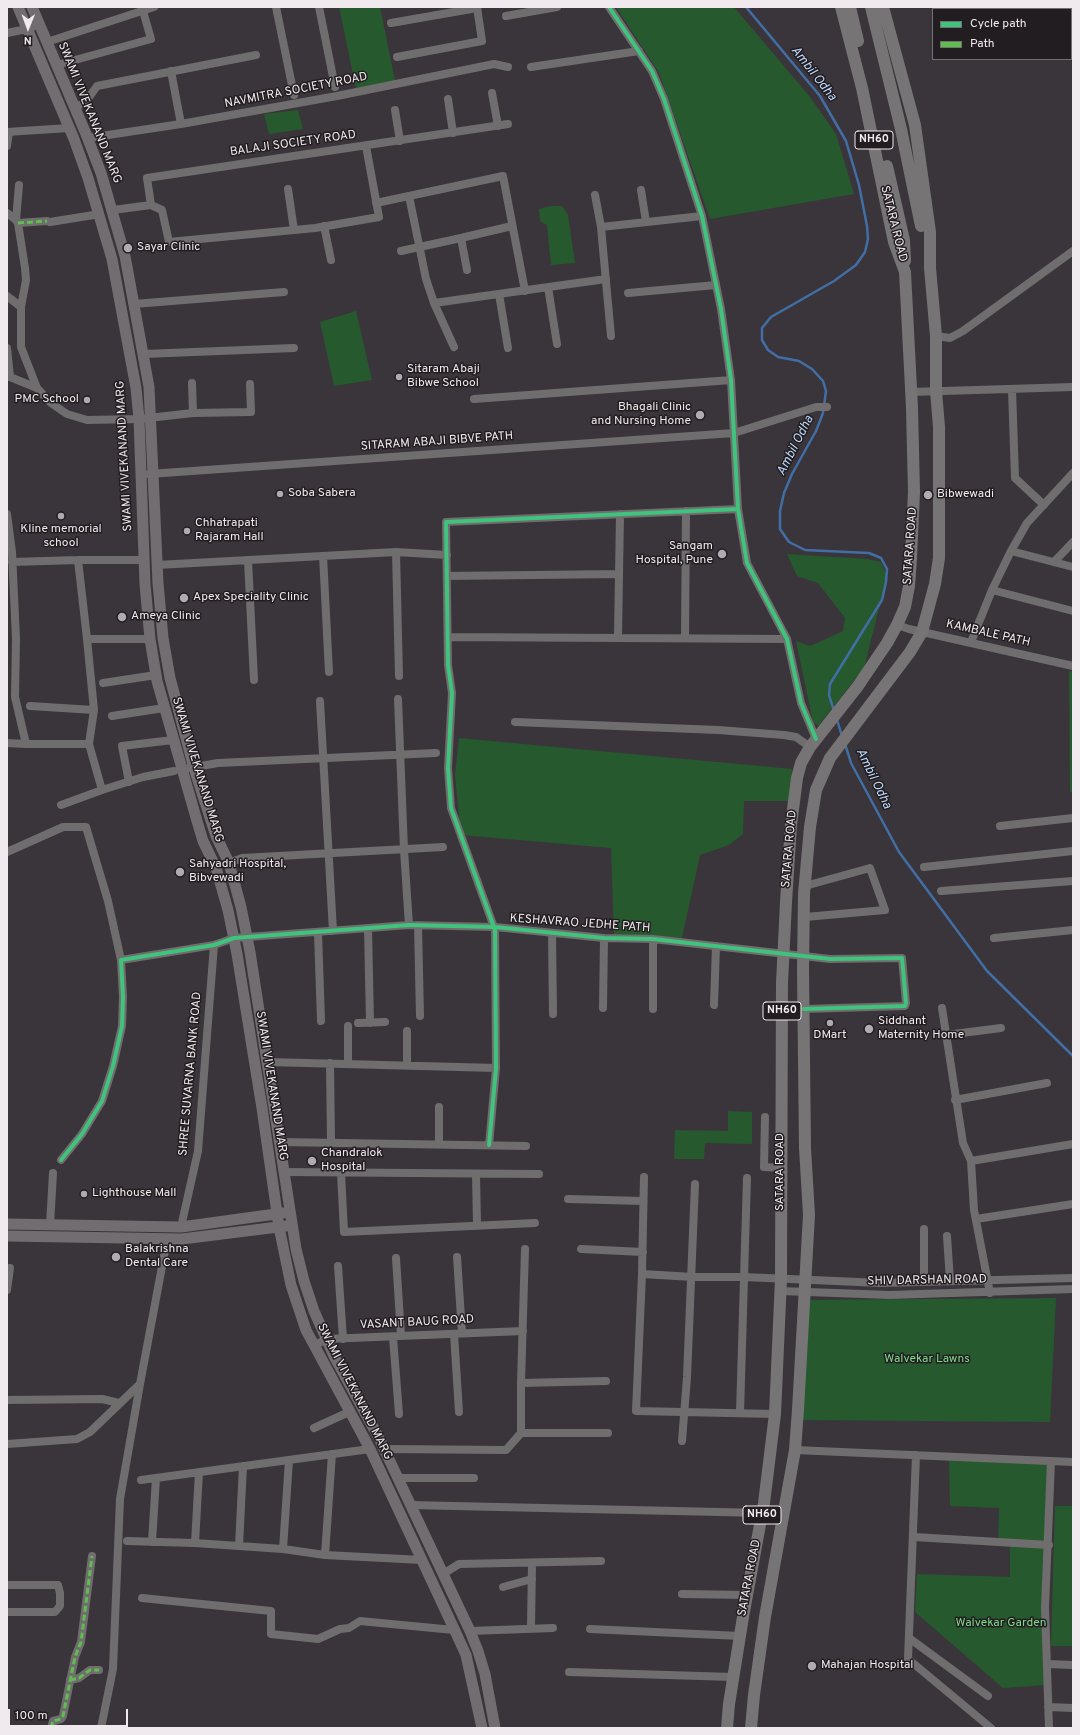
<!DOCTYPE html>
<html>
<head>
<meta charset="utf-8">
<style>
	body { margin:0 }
	#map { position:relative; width:1080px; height:1735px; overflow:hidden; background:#3a353a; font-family:Overpass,sans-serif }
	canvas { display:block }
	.frame { position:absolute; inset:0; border:8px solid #f0eaef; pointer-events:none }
	.legend { position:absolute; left:932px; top:8px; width:140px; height:52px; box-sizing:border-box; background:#211d20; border:1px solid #746f73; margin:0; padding:5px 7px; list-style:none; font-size:12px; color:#f0eaef }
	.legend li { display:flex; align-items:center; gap:8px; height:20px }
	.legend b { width:20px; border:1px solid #746f73 }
	.north { position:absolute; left:8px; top:8px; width:40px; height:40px; -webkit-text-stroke:3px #211d20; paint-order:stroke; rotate:181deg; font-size:11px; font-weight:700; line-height:16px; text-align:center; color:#f0eaef }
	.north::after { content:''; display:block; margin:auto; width:14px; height:18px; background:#f0eaef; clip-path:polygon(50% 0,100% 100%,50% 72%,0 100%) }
	.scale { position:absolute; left:8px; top:1709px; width:120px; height:18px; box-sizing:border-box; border:2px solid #f0eaef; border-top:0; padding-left:5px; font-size:12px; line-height:14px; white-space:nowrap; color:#f0eaef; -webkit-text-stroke:3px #211d20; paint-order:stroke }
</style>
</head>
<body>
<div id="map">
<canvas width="1080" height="1735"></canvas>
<div class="frame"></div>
<ul class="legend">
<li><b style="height:5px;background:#40c37c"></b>Cycle path</li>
<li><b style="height:5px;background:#5fbe4e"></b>Path</li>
</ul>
<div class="north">N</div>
<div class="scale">100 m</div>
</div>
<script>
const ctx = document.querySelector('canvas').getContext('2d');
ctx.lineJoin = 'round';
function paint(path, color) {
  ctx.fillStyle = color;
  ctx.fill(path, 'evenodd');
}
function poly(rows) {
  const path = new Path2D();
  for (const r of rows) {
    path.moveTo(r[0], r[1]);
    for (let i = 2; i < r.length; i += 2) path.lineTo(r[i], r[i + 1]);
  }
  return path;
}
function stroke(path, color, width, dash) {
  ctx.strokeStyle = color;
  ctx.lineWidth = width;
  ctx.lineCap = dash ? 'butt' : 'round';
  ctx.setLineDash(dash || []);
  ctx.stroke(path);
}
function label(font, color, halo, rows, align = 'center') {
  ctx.font = font + ' Overpass,sans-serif';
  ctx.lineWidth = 3;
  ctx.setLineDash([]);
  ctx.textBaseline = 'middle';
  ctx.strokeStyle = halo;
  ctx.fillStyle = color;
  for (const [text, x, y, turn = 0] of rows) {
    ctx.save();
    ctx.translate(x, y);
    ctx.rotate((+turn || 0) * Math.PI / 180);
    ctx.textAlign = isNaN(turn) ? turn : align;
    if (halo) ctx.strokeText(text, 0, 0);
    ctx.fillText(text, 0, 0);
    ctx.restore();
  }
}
paint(poly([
	[339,7,380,7,395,81,356,88],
	[616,7,734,7,810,97,836,134,854,194,710,219,659,73],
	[298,110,303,129,269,134,264,114],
	[551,206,562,206,568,215,575,263,551,265,547,225,540,221,539,209],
	[356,311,372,380,334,386,320,322],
	[787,554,868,559,881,562,887,576,864,668,818,726,813,722,796,641,810,646,843,631,845,618,818,583,797,576],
	[1069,671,1073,672,1073,792,1070,792],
	[459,738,792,769,790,801,744,801,743,834,729,845,700,855,682,938,614,935,611,848,461,835,455,775],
	[728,1111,752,1112,752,1144,705,1143,704,1159,674,1159,675,1130,728,1131],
	[1056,1298,1050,1422,797,1420,805,1300],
	[949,1460,1051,1461,1049,1542,998,1543,999,1508,950,1506],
	[1055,1506,1073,1506,1073,1646,1051,1646],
	[1010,1543,1049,1545,1047,1685,1003,1688,915,1612,917,1574,1010,1577]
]), '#27592f');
stroke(poly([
	[746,7,820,96,846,141,859,185,867,226,868,239,865,252,856,265,834,281,771,317,762,328,762,340,768,350,778,357,799,361,812,369,823,381,826,391,823,413,816,431,792,474,784,493,780,511,780,529,789,542,805,550,869,553,881,558,887,569,886,582,882,600,830,684,829,695,834,711],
	[837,720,842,736],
	[845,744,851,763,899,852,987,971,1073,1056]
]), '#426ea6', 2.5);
stroke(poly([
	[276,7,294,95],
	[319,7,335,87],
	[609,7,652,71,664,99,702,216,721,309,731,380,738,509,747,563,787,639,801,703,816,739],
	[1050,7,1051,9],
	[986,9,986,7],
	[1067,9,1067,7],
	[506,16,557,7],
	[391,23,477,8],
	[7,33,27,29,39,24],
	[47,42,154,7],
	[397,57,482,41,477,7],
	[57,65,151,39,143,11],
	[531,67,639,51],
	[171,71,181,124],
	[492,93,498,126],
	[448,99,453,133],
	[75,107,85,103,97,86,256,55],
	[395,110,400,141],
	[7,132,69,128],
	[88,138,181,124,337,96,494,64,508,67],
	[7,146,9,132],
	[288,189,294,230],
	[641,190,646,222],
	[595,195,601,227],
	[409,196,426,279,434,303,454,347],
	[376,203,503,176,525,291],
	[151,205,162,210,169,242,315,228,379,217,366,146],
	[113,210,151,205,147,178,508,124],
	[7,213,16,220,18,223,25,268,26,280,21,307],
	[16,220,19,185],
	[50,222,100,214],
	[18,223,47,221],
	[324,226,331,260],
	[461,238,512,226],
	[401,251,461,238,467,270],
	[548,287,557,344],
	[628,293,716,285],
	[499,294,508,348],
	[7,296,21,307,21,347,37,388,51,403,67,414,87,420,139,419,193,413,251,412,250,384],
	[434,303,606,279],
	[134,304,284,292],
	[611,336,601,227,702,216],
	[936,336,950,338,963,331,1073,251],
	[7,348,10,377],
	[144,354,294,348],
	[7,377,10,377,37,388],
	[192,383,193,413],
	[1012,389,1015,478,1044,505],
	[911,392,1073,387],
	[474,399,731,380],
	[149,474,734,433,816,407,827,407],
	[7,514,12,552,16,639,15,697,26,744,89,744,102,790,143,777,174,771],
	[1011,551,1073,567],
	[396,552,399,676],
	[323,556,329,672],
	[78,560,87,639],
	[248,560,254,680],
	[12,562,78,560,144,560],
	[1054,562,1073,542],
	[157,565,396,552,447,555],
	[447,576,619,574],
	[992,590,1073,611],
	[897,625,909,629,1073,666],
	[448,637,787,639],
	[618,637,620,514],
	[685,637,686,511],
	[971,642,992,590,1011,551,1027,523,1073,473],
	[103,683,156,675],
	[398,699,404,850,409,925],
	[320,701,333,931],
	[30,706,94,710],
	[112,716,164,708],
	[515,722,718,730,784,735,796,737,810,747],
	[7,743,26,744],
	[89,744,94,710,87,639,150,639],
	[189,768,218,763,436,753],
	[129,782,122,746,173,740],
	[61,805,102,790],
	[1000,826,1073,818],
	[7,852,63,827,86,827,108,901,121,960],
	[229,863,242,858,443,847],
	[924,867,1073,851],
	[941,891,1073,881],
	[805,917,885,910,870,868,805,886],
	[418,925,420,1016],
	[368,928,370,1023],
	[318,932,321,1021],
	[552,933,553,1014],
	[994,938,1073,930],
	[653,939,653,1009],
	[714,1005,716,946],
	[603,1008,604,938],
	[942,1008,963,1143,971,1161,974,1210,990,1293],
	[358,1023,385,1022],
	[348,1026,348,1063],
	[407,1031,407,1064],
	[946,1035,1001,1028],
	[268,1062,496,1068],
	[330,1063,331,1142],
	[955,1100,1047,1083],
	[765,1117,764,1167,782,1168],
	[280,1142,526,1146],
	[439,1144,439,1107],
	[489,1145,496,1068,495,930,451,808,448,768,452,693,448,665,446,522,738,509],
	[61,1160,82,1134,102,1101,113,1066,122,1026,123,997,121,960,214,945,234,938,409,925,495,927,604,938,653,939,830,959,902,958,906,1003,905,1006,804,1009],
	[971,1161,1073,1144],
	[285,1172,539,1174],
	[341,1173,344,1232,535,1223],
	[476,1174,477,1225],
	[644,1177,642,1274,636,1411,775,1414],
	[568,1199,643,1201],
	[976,1219,1073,1204],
	[50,1225,53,1173],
	[181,1227,198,1151,214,945],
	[924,1229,924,1282],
	[947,1236,950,1281],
	[581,1249,643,1252],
	[457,1257,462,1333],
	[396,1258,401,1336],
	[338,1266,343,1339],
	[642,1274,693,1277,744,1277,881,1283,1073,1278],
	[7,1290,10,1268],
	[780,1291,890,1295,1073,1289],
	[454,1334,459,1412],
	[393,1337,399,1414],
	[314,1346,326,1339,523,1331],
	[521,1383,606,1381],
	[7,1400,102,1399,119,1403],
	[740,1413,747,1178],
	[314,1428,349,1412],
	[521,1433,521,1383,525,1249],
	[682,1441,687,1377,695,1184],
	[7,1444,77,1439,90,1432,140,1384,167,1240],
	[384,1449,506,1450,521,1433,608,1433],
	[795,1450,1073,1462],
	[916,1455,908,1659,991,1728],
	[397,1478,474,1478],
	[141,1480,370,1449],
	[410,1505,763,1513],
	[914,1537,1049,1545],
	[127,1541,195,1543,283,1549,325,1555,422,1560],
	[152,1542,156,1478],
	[195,1543,199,1472],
	[239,1546,243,1466],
	[283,1549,289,1460],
	[325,1555,332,1454],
	[443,1574,459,1564,601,1561],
	[7,1585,58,1585,60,1593,60,1606,55,1612,7,1612],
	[503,1587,532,1579],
	[682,1594,747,1595],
	[142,1598,271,1611,271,1634,318,1639,340,1629,349,1628,360,1621,454,1630],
	[531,1628,532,1563],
	[590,1629,740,1636],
	[470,1631,553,1628],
	[909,1638,988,1696],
	[1047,1664,1073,1665],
	[569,1672,733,1677],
	[70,1680,79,1678,90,1670,99,1670],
	[1048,1707,1073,1708],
	[51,1728,53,1721,61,1719,63,1716,75,1657,81,1642,92,1556],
	[101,1728,113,1669,120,1499,140,1384],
	[1049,1728,1045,1608,1051,1461]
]), '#706d6f', 8);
stroke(poly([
	[18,7,74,139,88,178,112,259,136,388,139,419,145,584,150,639,157,681,197,821,203,841,216,868,228,910,237,954,262,1108,279,1227,291,1285,306,1330,370,1449,456,1633,466,1655,482,1728],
	[32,7,86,134,101,173,125,256,149,387,158,583,163,638,170,678,194,768,216,836,229,863,241,907,250,952,296,1249,304,1281,314,1311,334,1356,379,1438,470,1631,478,1651,485,1674,495,1728],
	[7,1224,181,1227,283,1213],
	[7,1236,182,1239,286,1226]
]), '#716d70', 11);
stroke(poly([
	[850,7,858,41],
	[871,7,901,129,921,226],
	[887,166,904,240,905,261],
	[727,1728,729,1704,743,1617,764,1503,775,1414,781,1279,782,983,786,902,791,825,797,778,801,763,810,747,858,686,887,643,897,625,905,607,909,586,911,558,914,492,912,408,905,272,894,242,862,88,841,7],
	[751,1728,754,1695,765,1617,795,1450,798,1410,809,1215,805,1148,803,969,804,894,810,827,816,790,830,758,910,652,922,632,935,584,939,558,939,427,936,391,936,336,930,268,930,232,915,125,883,7]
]), '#777476', 12);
stroke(poly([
	[18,223,47,221],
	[70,1680,79,1678,90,1670,99,1670],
	[51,1728,53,1721,61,1719,63,1716,75,1657,81,1642,92,1556]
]), '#5fbe4e', 3, [6, 3]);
stroke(poly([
	[609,7,652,71,664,99,702,216,721,309,731,380,738,509,747,563,787,639,801,703,816,739],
	[489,1145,496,1068,495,930,451,808,448,768,452,693,448,665,446,522,738,509],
	[61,1160,82,1134,102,1101,113,1066,122,1026,123,997,121,960,214,945,234,938,409,925,495,927,604,938,653,939,830,959,902,958,906,1003,905,1006,804,1009]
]), '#40c37c', 4);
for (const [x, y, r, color] of [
	[128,248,5,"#b0abb0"],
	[399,377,4,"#b0abb0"],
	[87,400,4,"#b0abb0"],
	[700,415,5,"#b0abb0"],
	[280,494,4,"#b0abb0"],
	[928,495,5,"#b0abb0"],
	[61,516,4,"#b0abb0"],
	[187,531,4,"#b0abb0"],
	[722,554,5,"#b0abb0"],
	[184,598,5,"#b0abb0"],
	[122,617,5,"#b0abb0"],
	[180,872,5,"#b0abb0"],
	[830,1023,4,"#b0abb0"],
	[869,1029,5,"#b0abb0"],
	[312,1161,5,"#b0abb0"],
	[84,1194,4,"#b0abb0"],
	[116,1257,5,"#b0abb0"],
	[812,1666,5,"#b0abb0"]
]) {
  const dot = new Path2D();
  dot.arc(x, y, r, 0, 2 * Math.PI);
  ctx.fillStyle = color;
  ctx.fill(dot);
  stroke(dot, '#211d20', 1.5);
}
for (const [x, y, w] of [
	[874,140,38],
	[782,1011,38],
	[762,1515,38]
]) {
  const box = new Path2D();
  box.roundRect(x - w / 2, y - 9, w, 18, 3);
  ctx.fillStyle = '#211d20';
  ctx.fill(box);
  stroke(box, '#f0eaef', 1);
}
label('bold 11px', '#f0eaef', null, [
	["NH60",874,140],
	["NH60",782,1011],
	["NH60",762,1515]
]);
label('12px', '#f0eaef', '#211d20', [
	["NAVMITRA SOCIETY ROAD",296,91,-11],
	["SWAMI VIVEKANAND MARG",89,113,68],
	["BALAJI SOCIETY ROAD",293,144,-8],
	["SATARA ROAD",893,224,76],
	["SITARAM ABAJI BIBVE PATH",437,442,-4],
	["SWAMI VIVEKANAND MARG",125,456,-93],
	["SATARA ROAD",911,546,-86],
	["KAMBALE PATH",988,634,13],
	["SWAMI VIVEKANAND MARG",197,770,73],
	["SATARA ROAD",790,849,-85],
	["KESHAVRAO JEDHE PATH",580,924,4],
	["SHREE SUVARNA BANK ROAD",191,1074,-85],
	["SWAMI VIVEKANAND MARG",271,1086,81],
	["SATARA ROAD",781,1172,-90],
	["SHIV DARSHAN ROAD",927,1281,-1],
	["VASANT BAUG ROAD",417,1323,-3],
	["SWAMI VIVEKANAND MARG",354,1392,63],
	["SATARA ROAD",750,1578,-79]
]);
label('12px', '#f0eaef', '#211d20', [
	["Sayar Clinic",137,248],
	["Sitaram Abaji",407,370],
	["Bibwe School",407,384],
	["PMC School",79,400,"right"],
	["Bhagali Clinic",691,408,"right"],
	["and Nursing Home",691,422,"right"],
	["Soba Sabera",288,494],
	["Bibwewadi",937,495],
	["Chhatrapati",195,524],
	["Rajaram Hall",195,538],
	["Kline memorial",61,530,"center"],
	["school",61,544,"center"],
	["Sangam",713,547,"right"],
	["Hospital, Pune",713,561,"right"],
	["Apex Speciality Clinic",193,598],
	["Ameya Clinic",131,617],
	["Sahyadri Hospital,",189,865],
	["Bibvewadi",189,879],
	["Siddhant",878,1022],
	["Maternity Home",878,1036],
	["DMart",830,1036,"center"],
	["Chandralok",321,1154],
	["Hospital",321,1168],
	["Lighthouse Mall",92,1194],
	["Balakrishna",125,1250],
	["Dental Care",125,1264],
	["Mahajan Hospital",821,1666]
], 'left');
label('12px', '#80d98a', '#211d20', [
	["Walvekar Lawns",927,1360],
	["Walvekar Garden",1001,1624]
]);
label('italic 13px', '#bdd8fa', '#211d20', [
	["Ambil Odha",813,74,52],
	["Ambil Odha",796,446,-63],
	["Ambil Odha",873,779,64]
]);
</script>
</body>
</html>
